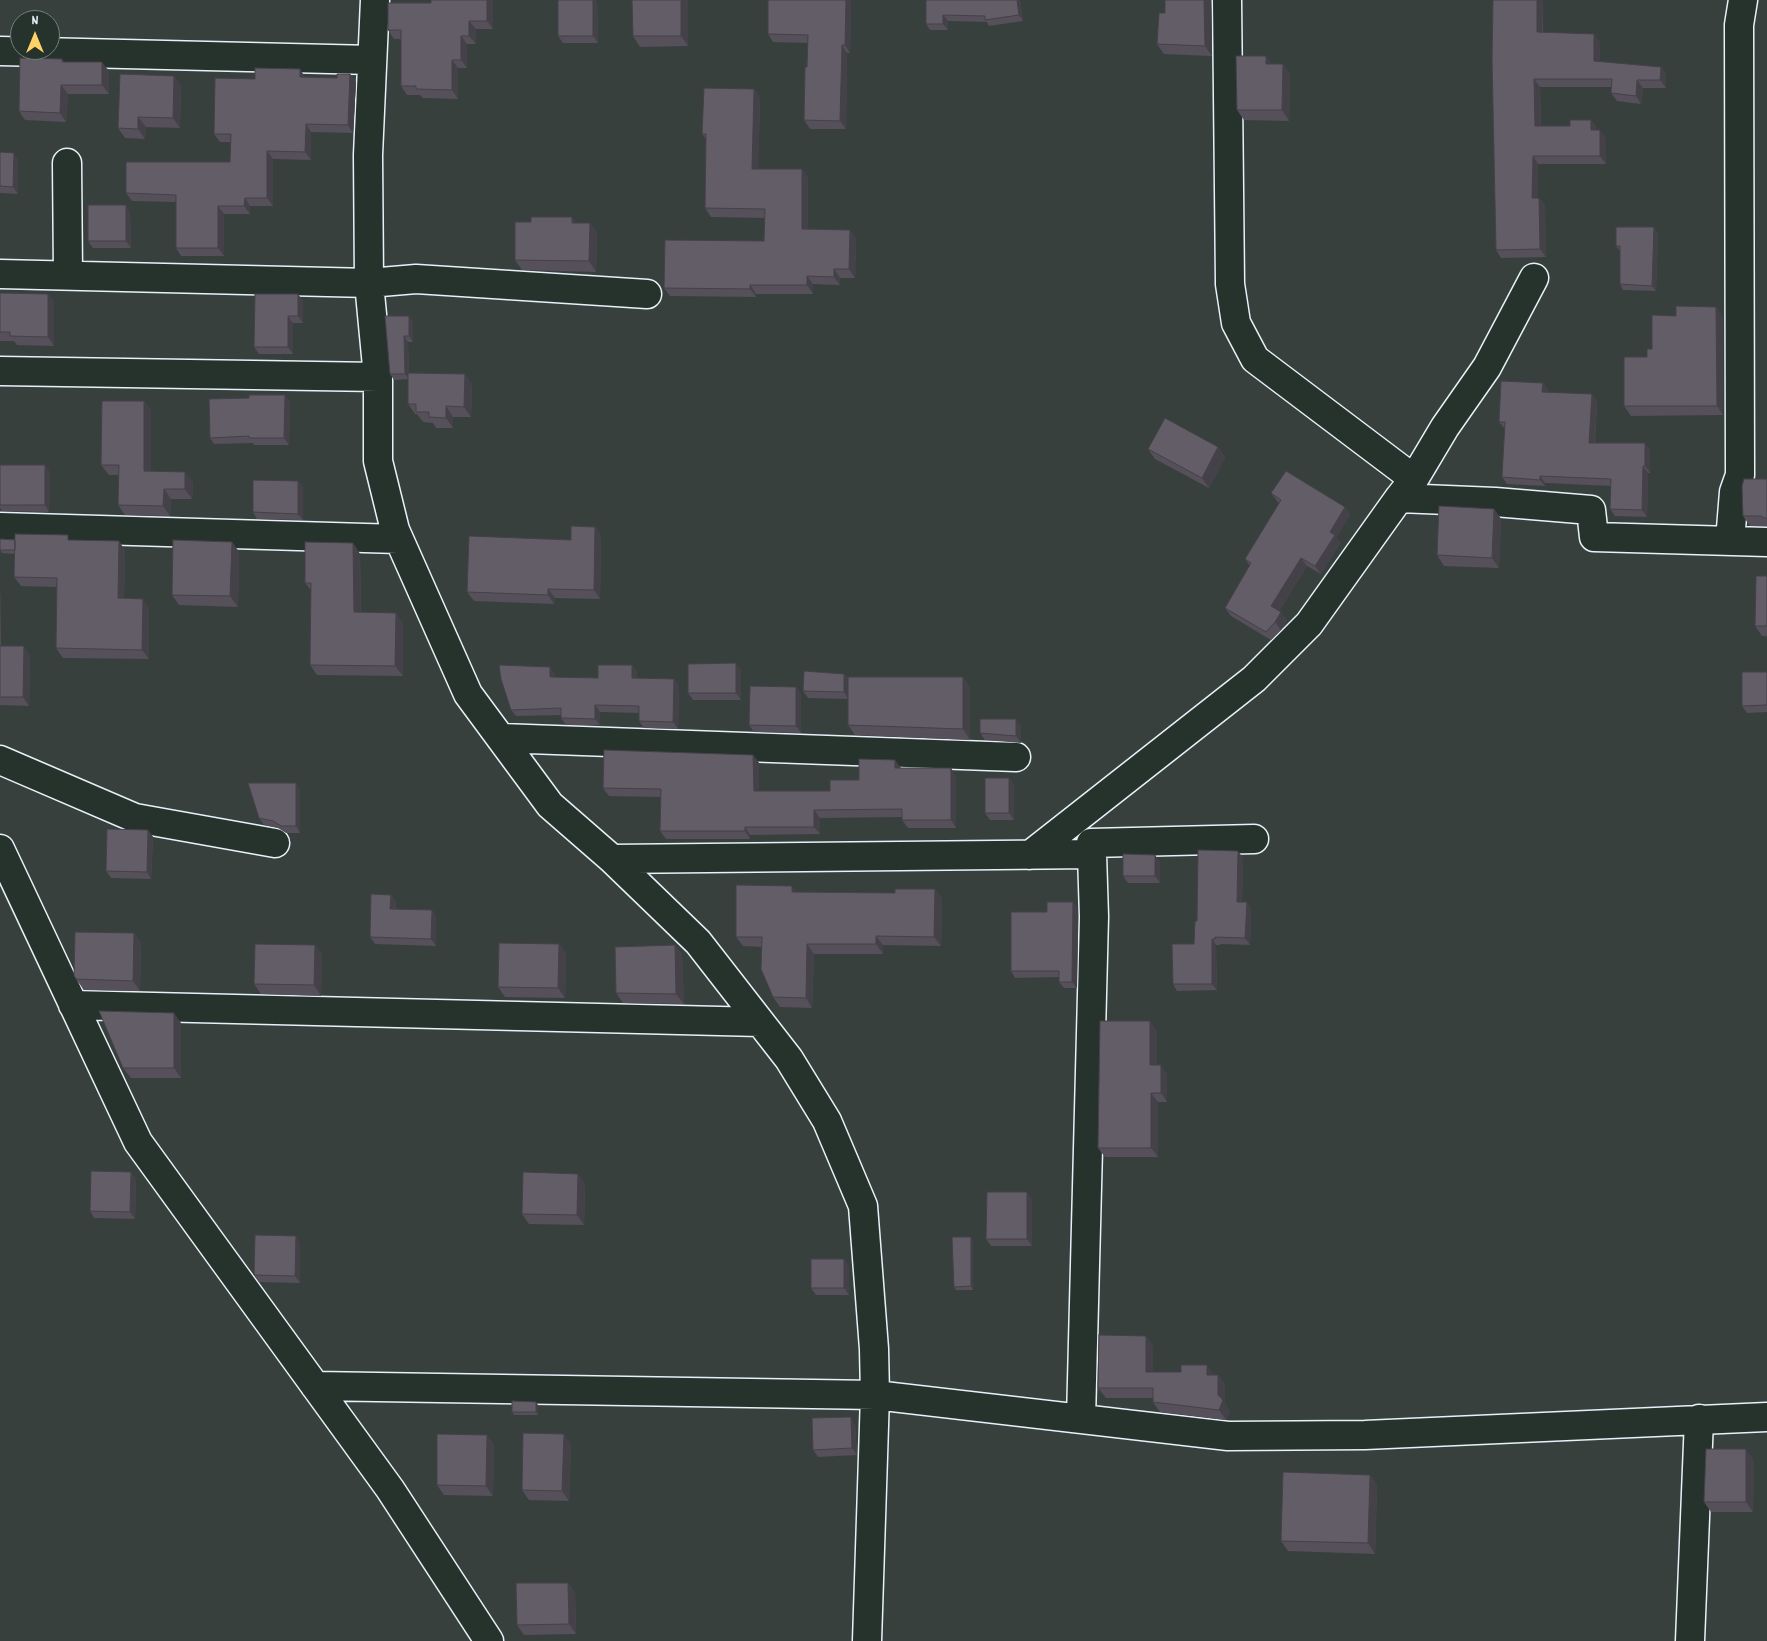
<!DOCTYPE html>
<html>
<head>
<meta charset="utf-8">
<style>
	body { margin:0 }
	#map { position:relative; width:1767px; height:1641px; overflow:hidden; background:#38403e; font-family:Dekko,sans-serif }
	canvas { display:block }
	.north { position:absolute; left:10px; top:10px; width:50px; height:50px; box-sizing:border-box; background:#26332d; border:1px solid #747f7e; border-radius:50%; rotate:0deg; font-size:14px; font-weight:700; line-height:20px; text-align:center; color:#e8f1f8 }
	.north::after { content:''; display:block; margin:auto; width:18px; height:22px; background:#ffd166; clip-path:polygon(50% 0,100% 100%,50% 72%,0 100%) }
</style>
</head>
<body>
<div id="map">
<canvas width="1767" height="1641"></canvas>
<div class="north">N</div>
</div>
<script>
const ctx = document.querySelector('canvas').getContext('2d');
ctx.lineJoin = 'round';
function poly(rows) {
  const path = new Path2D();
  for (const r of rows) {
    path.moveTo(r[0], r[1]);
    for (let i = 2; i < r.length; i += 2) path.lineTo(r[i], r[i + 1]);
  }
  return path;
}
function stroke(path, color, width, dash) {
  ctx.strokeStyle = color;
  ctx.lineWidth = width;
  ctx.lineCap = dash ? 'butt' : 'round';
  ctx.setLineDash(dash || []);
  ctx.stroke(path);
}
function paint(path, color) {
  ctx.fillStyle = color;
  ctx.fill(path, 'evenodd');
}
const minor = poly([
	[375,0,368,155,369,283,378,377,378,461,395,530,468,694,550,805,612,859,698,942,789,1059,827,1121,863,1206,874,1349,875,1395,867,1641],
	[0,51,372,60],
	[67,163,68,275],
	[0,274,369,283,416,279,647,294],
	[0,371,378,377],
	[1414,479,1445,427,1487,367,1534,278],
	[1399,498,1495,502,1591,510,1594,537,1767,542],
	[0,527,398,539],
	[1730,541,1734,492,1740,475,1739,25,1743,0],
	[501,738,1016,757],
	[0,760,135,818,275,843],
	[0,849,138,1142,390,1489,489,1641],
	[1092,854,1091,843,1254,839],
	[1030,855,1254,679,1309,624,1399,498,1414,479,1255,359,1236,323,1230,284,1227,0],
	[612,859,1092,854,1094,917,1081,1419],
	[73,1005,760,1022],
	[315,1386,875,1395,1228,1436,1365,1435,1767,1417],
	[1690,1641,1699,1419]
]);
stroke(minor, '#e8f1f8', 31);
stroke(minor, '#26332d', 28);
paint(poly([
	[493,0,493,29,476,29,476,44,467,44,467,68,458,68,458,99,423,98,420,95,407,95,401,86,401,39,394,39,388,30,431,3],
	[597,0,598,43,563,43,558,36],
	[688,0,688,46,640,47,633,36],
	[926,0,1020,0,1023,21,989,26,987,22,948,21,948,30,930,30,926,24],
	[1165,0,1211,0,1212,56,1164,54,1157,44,1165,13],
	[1543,0,1543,33,1600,42,1600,62,1661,67,1666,75,1666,88,1643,88,1641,104,1617,101,1611,93,1612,87,1540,87,1541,126,1570,126,1591,120,1596,127,1596,130,1606,138,1606,164,1538,164,1538,198,1539,198,1545,206,1546,257,1501,258,1496,250],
	[851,1,850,53,847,53,846,129,810,129,804,120,807,67,808,43,773,42,768,34],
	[62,59,64,62,109,71,109,94,68,94,66,122,25,120,19,111],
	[1272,64,1283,64,1290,74,1289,121,1244,120,1237,110],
	[350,74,356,82,353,133,311,132,311,160,273,159,273,206,250,206,250,214,224,214,224,256,181,256,176,248,176,202,132,201,126,193,230,162,231,142,220,142,214,134,255,79,305,77,337,78],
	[174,76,181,86,180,128,146,127,145,139,125,138,118,128],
	[754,89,760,98,758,169,802,169,808,178,808,230,850,230,856,239,855,278,840,278,840,285,813,284,813,294,756,294,756,297,670,296,664,288,764,241,765,218,711,217,705,208,706,139,702,134],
	[0,152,18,160,18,194,0,193],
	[130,212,131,248,93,248,88,241],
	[576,223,590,223,597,233,596,272,522,270,515,260],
	[1658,233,1656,291,1623,290,1620,284,1620,251,1616,246],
	[0,293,48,294,54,302,54,346,17,345,14,341,0,341],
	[303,301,303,323,293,323,293,354,259,354,254,347],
	[385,316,413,322,413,342,408,342,409,373,472,384,471,417,453,417,453,428,436,428,433,423,423,422,417,414,415,414,408,404,408,379,394,380,390,374],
	[1676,316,1723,317,1723,415,1631,416,1624,406,1647,357],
	[1543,383,1548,390,1548,392,1597,401,1595,443,1650,450,1650,473,1648,473,1647,517,1615,516,1610,509,1611,486,1545,483,1545,486,1507,484,1502,477,1505,429,1499,422],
	[285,395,290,402,289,445,254,445,253,443,214,444,210,438,249,398],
	[144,401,151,411,151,471,193,482,192,499,171,499,170,516,125,515,118,505,119,475,109,475,101,465],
	[1218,447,1225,458,1209,488,1155,459,1148,449],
	[0,465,50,472,49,512,2,511,0,508],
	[1767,479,1767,526,1750,526,1743,516],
	[298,481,303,488,303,520,257,519,253,512],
	[1271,493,1345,507,1350,515,1336,538,1340,543,1321,574,1307,566,1279,611,1287,620,1281,630,1271,640,1231,616,1225,608,1250,566,1245,559,1279,503,1277,501],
	[1494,509,1501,519,1499,568,1444,566,1437,555],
	[595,527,601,536,600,599,555,598,554,604,474,601,467,592,571,540],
	[0,539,119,541,125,551,124,598,149,608,149,659,63,658,56,648,57,587,21,586,14,577,15,554,2,553,0,550],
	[232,542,239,552,238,607,179,605,172,595],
	[353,543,360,554,361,612,403,623,403,676,317,675,310,665,311,590,305,583],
	[1767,576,1767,636,1762,636,1755,626],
	[0,594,1,596,1,646,30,655,29,706,0,705],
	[632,665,637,672,637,678,679,685,678,729,644,728,639,721,639,713,600,712,600,725,566,725,561,718,561,715,516,716,511,710,555,674,555,677,598,678],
	[741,670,741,700,693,700,688,693],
	[1767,672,1767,712,1747,713,1742,706],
	[844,674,848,678,963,677,970,688,970,740,855,735,848,725,848,699,808,698,803,691],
	[796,687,801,694,801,733,754,732,749,725],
	[1021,725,1021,743,985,740,980,733],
	[753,755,759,763,759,791,830,791,859,780,895,760,900,768,956,776,956,828,908,828,902,820,902,817,820,818,820,834,750,835,750,839,666,839,660,831,661,797,609,796,603,788],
	[1009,778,1014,785,1014,820,990,820,985,813],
	[300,790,300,833,286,833,278,828,264,825,259,818],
	[148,830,153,837,151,879,111,878,106,871],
	[1243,858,1242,902,1251,909,1250,945,1220,944,1220,945,1216,945,1217,990,1177,991,1173,984,1194,944,1197,921],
	[1160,862,1160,883,1128,883,1123,876],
	[935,889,942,899,941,946,883,945,883,954,814,954,812,1008,780,1007,773,997,762,947,743,946,736,937,797,892,895,893],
	[391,895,396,902,396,909,432,910,436,917,436,946,375,944,370,937],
	[1078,908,1077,988,1064,988,1059,982,1059,977,1015,978,1011,971,1047,912],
	[134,933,141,943,140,991,84,990,76,979],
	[559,944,566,954,565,998,505,997,498,987],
	[315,945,322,955,321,996,261,994,254,984],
	[675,945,682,955,684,1004,623,1003,616,993],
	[181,1023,181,1078,131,1078,123,1068],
	[1157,1031,1157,1065,1167,1074,1167,1102,1158,1102,1158,1157,1105,1157,1098,1148],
	[578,1174,585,1184,584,1225,529,1224,522,1214],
	[136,1179,135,1219,94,1218,90,1211],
	[1032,1199,1032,1246,991,1246,986,1239],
	[973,1240,973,1290,956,1290,954,1287],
	[300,1243,300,1283,259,1282,254,1275],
	[849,1266,849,1295,816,1295,811,1288],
	[1153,1346,1153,1372,1218,1375,1225,1385,1225,1404,1230,1411,1226,1420,1160,1412,1153,1402,1153,1398,1106,1398,1098,1388],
	[538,1405,538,1415,514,1415,512,1412],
	[855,1424,857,1455,818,1457,813,1450],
	[487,1435,494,1445,493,1496,444,1495,437,1485],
	[571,1444,569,1501,529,1500,522,1490],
	[1754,1460,1753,1512,1711,1512,1704,1502],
	[1370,1475,1377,1486,1375,1554,1288,1551,1281,1541],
	[568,1583,575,1593,576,1634,524,1635,517,1625]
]), '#555059');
paint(poly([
	[487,0,493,0,493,29,487,21],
	[593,0,597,0,598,43,593,36],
	[681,0,688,0,688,46,681,36],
	[846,0,851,0,851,1,850,53,845,45],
	[1017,0,1020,0,1023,21,1019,15],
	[1204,0,1211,0,1212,56,1205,46],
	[1537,0,1543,0,1542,40,1537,32],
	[943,15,948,21,948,30,943,24],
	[469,21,476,29,476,44,469,36],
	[1594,34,1600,42,1600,69,1594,61],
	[461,36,467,44,467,68,461,60],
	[842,45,847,53,846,129,840,121],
	[1266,56,1273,66,1266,64],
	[452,60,458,68,458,99,452,90],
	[102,62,109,71,109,94,102,85],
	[1283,64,1290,74,1289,121,1282,110],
	[1661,67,1666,75,1666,88,1660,80],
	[300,69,305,77,300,77],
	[350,74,356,82,353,133,348,125],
	[174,76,181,86,180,128,173,118],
	[1534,79,1540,87,1541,134,1535,126],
	[1637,80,1643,88,1641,104,1636,96],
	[61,85,68,94,66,122,60,113],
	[754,89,760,98,758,178,752,169],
	[138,117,146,127,145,139,138,129],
	[1591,120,1596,127,1596,138,1591,130],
	[306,124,311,132,311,160,305,152],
	[1600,130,1606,138,1606,164,1600,156],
	[267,151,273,159,273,206,267,198],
	[14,153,18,160,18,194,13,187],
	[1533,156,1538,164,1538,206,1532,198],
	[802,169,808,178,808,238,802,229],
	[245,198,250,206,250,214,244,206],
	[1539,198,1545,206,1546,257,1540,249],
	[126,205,130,212,131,248,126,241],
	[218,206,224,214,224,256,218,248],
	[572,217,579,227,572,223],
	[590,223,597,233,596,272,589,261],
	[1654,227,1658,233,1656,291,1652,286],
	[850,230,856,239,855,278,849,269],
	[834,269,840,278,840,285,834,277],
	[807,276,813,284,813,294,807,285],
	[750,285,756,294,756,297,750,289],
	[48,294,54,302,54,346,48,337],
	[298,294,303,301,303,323,298,316],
	[1716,307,1723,317,1723,415,1717,406],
	[288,316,293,323,293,354,288,347],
	[409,316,413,322,413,342,409,336],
	[404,336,408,342,409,379,405,374],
	[465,374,472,384,471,417,464,407],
	[1543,383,1548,390,1547,399,1542,392],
	[1592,394,1597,401,1594,450,1589,443],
	[285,395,290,402,289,445,284,438],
	[144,401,151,411,151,481,144,471],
	[446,406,453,417,453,428,446,418],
	[1645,443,1650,450,1650,473,1645,466],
	[1218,447,1225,458,1209,488,1202,478],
	[45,465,50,472,49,512,45,505],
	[1643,466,1648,473,1647,517,1642,510],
	[185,472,193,482,192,499,185,489],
	[1540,476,1545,483,1545,486,1540,480],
	[298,481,303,488,303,520,298,514],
	[164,489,171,499,170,516,163,506],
	[1345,507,1350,515,1336,538,1340,543,1321,574,1315,566,1330,532],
	[1494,509,1501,519,1499,568,1492,558],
	[595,527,601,536,600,599,594,590],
	[119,541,125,551,124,608,118,598],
	[232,542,239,552,238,607,230,596],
	[353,543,360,554,361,622,354,612],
	[1301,558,1307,566,1277,614,1271,606],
	[548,589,555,598,554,604,548,595],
	[0,594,1,596,0,654],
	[143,599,149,608,149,659,142,650],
	[1281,612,1287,620,1281,630,1275,622],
	[396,613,403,623,403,676,395,666],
	[24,646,30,655,29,706,23,697],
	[736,663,741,670,741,700,736,693],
	[632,665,637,672,637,685,632,678],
	[550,667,555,674,555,684,550,677],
	[844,674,849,680,848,699,844,692],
	[963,677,970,688,970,740,963,729],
	[674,679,679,685,678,729,673,722],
	[796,687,801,694,801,733,796,726],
	[595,705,600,712,600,725,595,719],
	[1016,719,1021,725,1021,743,1016,736],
	[753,755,759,763,759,799,754,791],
	[895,760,901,768,895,768],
	[951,768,956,776,956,828,951,820],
	[1009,778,1014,785,1014,820,1009,813],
	[296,783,300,790,300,833,296,826],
	[814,810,820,818,820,834,814,827],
	[745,827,750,835,750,839,745,831],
	[148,830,153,837,151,879,147,872],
	[1238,851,1243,858,1242,909,1237,902],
	[1155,855,1160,862,1160,883,1155,876],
	[792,886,799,895,792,892],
	[935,889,942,899,941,946,934,937],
	[391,895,396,902,395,915,390,909],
	[1073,902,1078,908,1077,988,1072,982],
	[1247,902,1251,909,1250,945,1245,938],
	[432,910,436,917,436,946,431,939],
	[134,933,141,943,140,991,133,981],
	[876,936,883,945,883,954,876,944],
	[1212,939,1216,945,1217,990,1212,984],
	[559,944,566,954,565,998,558,988],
	[807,944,814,954,812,1008,806,998],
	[315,945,322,955,321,996,314,985],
	[675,945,682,955,684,1004,676,994],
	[174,1013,181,1023,181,1078,174,1068],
	[1150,1021,1157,1031,1157,1074,1150,1065],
	[1161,1065,1167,1074,1167,1102,1161,1093],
	[1151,1093,1158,1102,1158,1157,1151,1148],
	[131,1172,136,1179,135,1219,130,1212],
	[578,1174,585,1184,584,1225,577,1215],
	[1027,1192,1032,1199,1032,1246,1027,1239],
	[296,1236,300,1243,300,1283,295,1276],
	[971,1237,973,1240,973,1290,971,1286],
	[844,1259,849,1266,849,1295,844,1288],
	[1146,1336,1153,1346,1153,1382,1146,1372],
	[1207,1365,1214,1375,1207,1375],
	[1218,1375,1225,1385,1225,1404,1230,1411,1226,1420,1219,1410,1218,1395],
	[536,1402,538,1405,538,1415,536,1412],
	[851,1417,855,1424,857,1455,852,1448],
	[564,1434,571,1444,569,1501,562,1491],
	[487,1435,494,1445,493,1496,486,1486],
	[1746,1449,1754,1460,1753,1512,1746,1502],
	[1370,1475,1377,1486,1375,1554,1368,1543],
	[568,1583,575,1593,576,1634,569,1624]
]), '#454148');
const building = poly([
	[431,0,487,0,487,21,469,21,469,36,461,36,461,60,452,60,452,90,416,89,416,86,401,86,401,30,388,30,388,3,431,3,431,0],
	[558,0,593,0,593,36,558,36,558,0],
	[632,0,681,0,681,36,633,36,632,0],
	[768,0,846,0,845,45,842,45,840,121,804,120,805,67,807,67,808,35,768,34,768,0],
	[926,0,1017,0,1019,15,985,20,985,16,943,15,943,24,926,24,926,0],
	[1165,0,1204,0,1205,46,1157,44,1159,13,1165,13,1165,0],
	[1493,0,1537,0,1537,32,1594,34,1594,61,1661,67,1660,80,1637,80,1636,96,1611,93,1612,79,1534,79,1535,126,1570,126,1570,120,1591,120,1591,130,1600,130,1600,156,1533,156,1532,198,1539,198,1540,249,1496,250,1492,59,1493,0],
	[1236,56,1266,56,1266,64,1283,64,1282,110,1237,110,1236,56],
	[20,58,62,59,62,62,102,62,102,85,61,85,60,113,19,111,20,58],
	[255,68,300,69,300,77,337,78,337,74,350,74,348,125,306,124,305,152,267,151,267,198,245,198,244,206,218,206,218,248,176,248,176,195,126,193,126,162,230,162,231,134,214,134,215,78,255,79,255,68],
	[120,74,174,76,173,118,138,117,138,129,118,128,120,74],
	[704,88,754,89,752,169,802,169,802,229,850,230,849,269,834,269,834,277,807,276,807,285,750,285,750,289,664,288,665,240,764,241,765,209,705,208,706,134,702,134,704,88],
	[0,152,14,153,13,187,0,186,0,152],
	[88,205,126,205,126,241,88,241,88,205],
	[531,217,572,217,572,223,590,223,589,261,515,260,515,222,531,222,531,217],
	[1616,227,1654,227,1652,286,1620,284,1620,246,1616,246,1616,227],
	[0,293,48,294,48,337,10,336,10,332,0,332,0,293],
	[255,294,298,294,298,316,288,316,288,347,254,347,255,294],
	[1676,306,1716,307,1717,406,1624,406,1624,357,1647,357,1647,349,1652,349,1652,315,1676,316,1676,306],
	[385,316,409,316,409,336,404,336,405,374,390,374,385,316],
	[408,373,465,374,464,407,446,406,446,418,429,417,429,412,416,412,416,404,408,404,408,373],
	[1501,381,1543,383,1542,392,1592,394,1589,443,1645,443,1645,466,1643,466,1642,510,1610,509,1611,479,1540,476,1540,480,1502,477,1505,422,1499,422,1501,381],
	[249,395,285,395,284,438,249,438,249,436,210,438,209,399,249,398,249,395],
	[102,401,144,401,144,471,185,472,185,489,164,489,163,506,118,505,119,465,101,465,102,401],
	[1165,418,1218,447,1202,478,1148,449,1165,418],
	[0,465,45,465,45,505,0,505,0,465],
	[1286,471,1345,507,1330,532,1335,535,1315,566,1301,558,1271,606,1281,612,1275,622,1266,632,1225,608,1251,563,1245,559,1281,500,1271,493,1286,471],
	[1744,479,1767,479,1767,519,1761,516,1743,516,1742,486,1744,479],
	[253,480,298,481,298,514,253,512,253,480],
	[1439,506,1494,509,1492,558,1437,555,1439,506],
	[571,526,595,527,594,590,548,589,548,595,467,592,469,536,571,540,571,526],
	[15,534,68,535,68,540,119,541,118,598,143,599,142,650,56,648,57,578,14,577,15,534],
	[0,539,15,540,15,550,0,550,0,539],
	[173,540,232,542,230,596,172,595,173,540],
	[305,542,353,543,354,612,396,613,395,666,310,665,311,583,305,583,305,542],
	[1756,576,1767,576,1767,626,1755,626,1756,576],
	[0,646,24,646,23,697,0,697,0,646],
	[736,663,736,693,688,693,688,664,736,663],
	[499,665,550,667,550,677,598,678,598,665,632,665,632,678,674,679,673,722,639,721,639,706,595,705,595,719,561,718,561,708,511,710,501,679,499,665],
	[804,671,844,674,844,692,803,691,804,671],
	[1742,672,1767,672,1767,705,1742,706,1742,672],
	[848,677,963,677,963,729,848,725,848,677],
	[750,686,796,687,796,726,749,725,750,686],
	[980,719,1016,719,1016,736,980,733,980,719],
	[604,750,753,755,754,791,830,791,830,780,859,780,859,759,895,760,895,768,951,768,951,820,902,820,902,809,814,810,814,827,745,827,745,831,660,831,661,789,603,788,604,750],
	[985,778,1009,778,1009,813,985,813,985,778],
	[248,783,296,783,296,826,281,826,273,821,259,818,248,783],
	[107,829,148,830,147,872,106,871,107,829],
	[1198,850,1238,851,1237,902,1247,902,1245,938,1215,937,1215,939,1212,939,1212,984,1173,984,1172,944,1194,944,1195,921,1197,921,1198,850],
	[1123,854,1155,855,1155,876,1123,876,1123,854],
	[736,885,792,886,792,892,895,893,895,889,935,889,934,937,876,936,876,944,807,944,806,998,773,997,761,969,762,937,736,937,736,885],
	[371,894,391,895,390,909,432,910,431,939,370,937,371,894],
	[1047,902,1073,902,1072,982,1059,982,1059,971,1011,971,1011,912,1047,912,1047,902],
	[75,932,134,933,133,981,76,979,74,975,75,932],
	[499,943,559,944,558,988,498,987,499,943],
	[255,944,315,945,314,985,254,984,255,944],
	[675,945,676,994,616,993,615,947,675,945],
	[99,1011,174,1013,174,1068,123,1068,99,1011],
	[1100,1021,1150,1021,1150,1065,1161,1065,1161,1093,1151,1093,1151,1148,1098,1148,1100,1021],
	[91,1171,131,1172,130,1212,90,1211,91,1171],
	[523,1172,578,1174,577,1215,522,1214,523,1172],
	[987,1192,1027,1192,1027,1239,986,1239,987,1192],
	[255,1235,296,1236,295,1276,254,1275,255,1235],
	[952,1237,971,1237,971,1286,954,1287,952,1237],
	[811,1259,844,1259,844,1288,811,1288,811,1259],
	[1099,1335,1146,1336,1146,1372,1181,1372,1181,1365,1207,1365,1207,1375,1218,1375,1218,1395,1223,1400,1219,1410,1153,1402,1153,1388,1098,1388,1099,1335],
	[512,1401,536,1402,536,1412,512,1412,512,1401],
	[851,1417,852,1448,813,1450,812,1418,851,1417],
	[523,1433,564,1434,562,1491,522,1490,523,1433],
	[437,1434,487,1435,486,1486,437,1485,437,1434],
	[1706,1449,1746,1449,1746,1502,1704,1502,1706,1449],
	[1283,1472,1370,1475,1368,1543,1281,1541,1283,1472],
	[516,1583,568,1583,569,1624,517,1625,516,1583]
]);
paint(building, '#635d67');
stroke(building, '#454148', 1);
</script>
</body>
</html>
